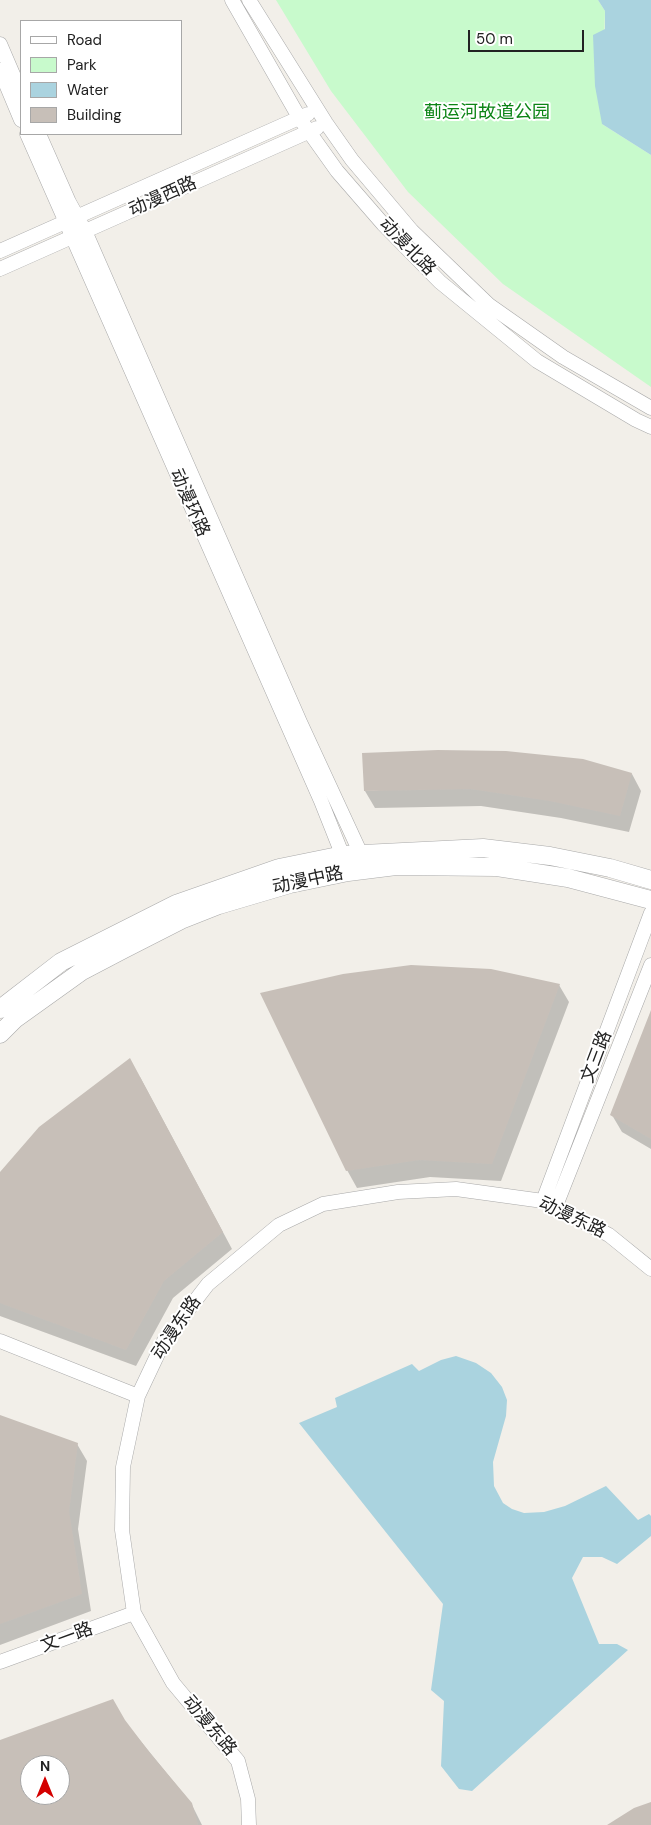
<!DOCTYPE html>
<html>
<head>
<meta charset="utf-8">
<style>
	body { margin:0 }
	#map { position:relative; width:651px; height:1825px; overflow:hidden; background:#f2efe9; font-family:"DM Sans",sans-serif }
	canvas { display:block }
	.legend { position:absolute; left:20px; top:20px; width:162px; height:115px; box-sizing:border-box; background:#fff; border:1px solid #a7a7a7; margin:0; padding:6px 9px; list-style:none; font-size:15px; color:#222 }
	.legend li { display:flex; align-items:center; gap:10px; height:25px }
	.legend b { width:25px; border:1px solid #a7a7a7 }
	.north { position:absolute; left:20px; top:1755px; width:50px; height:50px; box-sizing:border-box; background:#fff; border:1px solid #a7a7a7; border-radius:50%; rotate:0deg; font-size:14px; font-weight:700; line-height:20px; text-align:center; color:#222 }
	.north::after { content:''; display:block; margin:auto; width:18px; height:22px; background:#d40000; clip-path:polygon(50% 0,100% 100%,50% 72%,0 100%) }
	.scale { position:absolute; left:468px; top:30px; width:116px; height:22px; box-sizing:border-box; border:2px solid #222; border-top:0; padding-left:6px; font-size:15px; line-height:18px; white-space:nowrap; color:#222; -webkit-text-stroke:4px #fff; paint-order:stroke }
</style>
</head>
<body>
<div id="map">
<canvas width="651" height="1825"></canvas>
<ul class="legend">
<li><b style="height:6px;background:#fff"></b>Road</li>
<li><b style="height:14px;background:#c8facc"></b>Park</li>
<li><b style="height:14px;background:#aad3df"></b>Water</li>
<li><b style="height:14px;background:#c7bfb8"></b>Building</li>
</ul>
<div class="north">N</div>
<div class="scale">50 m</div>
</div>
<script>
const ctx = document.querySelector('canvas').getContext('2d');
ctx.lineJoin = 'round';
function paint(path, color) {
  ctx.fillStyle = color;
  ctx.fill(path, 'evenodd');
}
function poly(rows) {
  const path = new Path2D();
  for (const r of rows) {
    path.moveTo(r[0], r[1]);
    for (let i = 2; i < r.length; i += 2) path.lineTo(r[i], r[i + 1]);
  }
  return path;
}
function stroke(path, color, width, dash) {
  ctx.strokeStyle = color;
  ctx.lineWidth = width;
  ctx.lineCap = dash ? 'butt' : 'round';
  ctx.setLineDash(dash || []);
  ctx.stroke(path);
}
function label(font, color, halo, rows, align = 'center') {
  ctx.font = font + ' "DM Sans","Noto Sans SC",sans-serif';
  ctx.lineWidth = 4;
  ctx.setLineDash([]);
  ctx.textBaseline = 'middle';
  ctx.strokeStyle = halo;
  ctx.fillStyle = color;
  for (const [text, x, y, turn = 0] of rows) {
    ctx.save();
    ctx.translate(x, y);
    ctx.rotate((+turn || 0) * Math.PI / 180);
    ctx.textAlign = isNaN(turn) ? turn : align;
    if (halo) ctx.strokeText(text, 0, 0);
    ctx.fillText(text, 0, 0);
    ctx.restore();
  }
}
paint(poly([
	[276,0,598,0,605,11,602,124,651,155,651,387,503,284,408,192,331,91]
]), '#c8facc');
paint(poly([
	[598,0,651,0,651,155,602,124,595,86,593,35,605,29,605,11],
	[456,1356,476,1363,491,1373,502,1387,507,1400,506,1416,493,1462,494,1486,503,1503,512,1509,524,1513,544,1512,565,1506,606,1486,638,1520,649,1514,651,1516,651,1536,617,1564,602,1557,583,1557,572,1578,599,1644,617,1644,628,1650,472,1791,459,1789,441,1766,444,1701,431,1690,443,1604,299,1423,337,1407,335,1398,412,1364,419,1371,441,1360]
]), '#aad3df');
paint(poly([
	[632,774,641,791,629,832,561,818,481,806,375,808,365,791],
	[559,985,569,1002,501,1181,430,1177,357,1188,347,1170],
	[651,1013,651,1149,622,1132,612,1115],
	[140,1077,232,1249,173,1298,136,1366,0,1316,0,1174],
	[0,1416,77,1444,87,1461,78,1529,91,1611,0,1645],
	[126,1723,191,1803,202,1825,0,1825,0,1741],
	[30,1765,60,1765,60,1795,30,1795]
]), '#0003');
paint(poly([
	[438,750,506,751,583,759,632,773,620,816,550,801,471,789,364,791,362,753],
	[411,965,491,969,560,984,492,1164,419,1160,346,1171,260,993,343,974],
	[651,1010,651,1139,610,1115],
	[130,1058,223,1232,164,1281,126,1350,0,1303,0,1172,39,1127],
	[0,1415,78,1443,69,1511,82,1594,0,1624],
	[113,1699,125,1720,150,1753,192,1803,198,1825,0,1825,0,1740],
	[30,1765,60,1765,60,1795,30,1795],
	[651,1802,651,1825,607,1825,634,1808]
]), '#c7bfb8');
const minor = poly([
	[232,0,300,119,337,171,383,224,440,282,537,361,636,420,651,427],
	[249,0,326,123,352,160,412,231,489,305,563,357,651,408],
	[0,44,21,93],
	[0,70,21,120],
	[27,134,321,801,346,864],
	[39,134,69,202,85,231,300,722,360,852,363,862],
	[0,251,308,114],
	[0,269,317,128],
	[543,1201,651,913],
	[555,1208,651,965],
	[0,1341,138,1396],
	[0,1662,134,1613],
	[249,1825,248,1799,238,1761,173,1683,134,1613,122,1530,123,1467,138,1396,164,1341,208,1284,279,1225,323,1204,398,1192,456,1189,543,1201,609,1235,651,1269]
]);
const tertiary = poly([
	[0,1009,61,962,176,904,279,868,343,855,483,848,550,856,610,868,651,880],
	[0,1034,15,1019,82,971,124,949,181,920,219,905,290,884,348,872,396,866,497,867,568,878,651,900]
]);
stroke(minor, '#a9a9a9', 15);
stroke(tertiary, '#a9a9a9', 19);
stroke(minor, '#fff', 14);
stroke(tertiary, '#fff', 18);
label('18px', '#0c8416', '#fff', [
	["蓟运河故道公园",487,113]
]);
label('18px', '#222', '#fff', [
	["动漫西路",163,197,-24],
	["动漫北路",407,247,46],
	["动漫环路",189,503,66],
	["动漫中路",308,881,-12],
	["文三路",597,1057,-69],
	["动漫东路",572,1218,25],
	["动漫东路",177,1328,-56],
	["文一路",67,1638,-20],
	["动漫东路",209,1726,50]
]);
</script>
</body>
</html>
